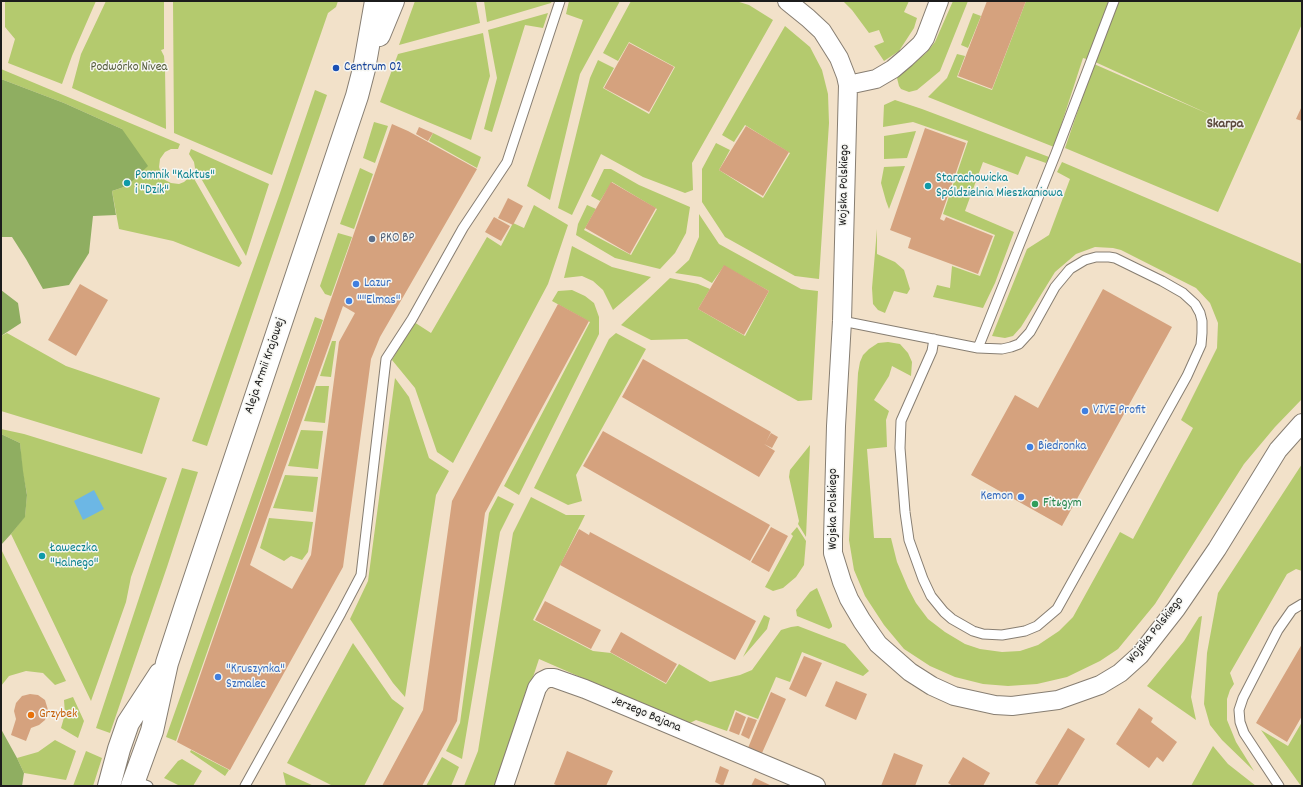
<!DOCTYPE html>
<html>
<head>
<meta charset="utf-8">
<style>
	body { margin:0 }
	#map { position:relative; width:1303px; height:787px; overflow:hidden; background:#f2e1c9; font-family:Dekko,sans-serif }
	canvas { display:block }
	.frame { position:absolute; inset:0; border:2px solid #1c1c1c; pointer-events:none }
</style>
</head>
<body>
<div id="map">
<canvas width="1303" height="787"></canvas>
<div class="frame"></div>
</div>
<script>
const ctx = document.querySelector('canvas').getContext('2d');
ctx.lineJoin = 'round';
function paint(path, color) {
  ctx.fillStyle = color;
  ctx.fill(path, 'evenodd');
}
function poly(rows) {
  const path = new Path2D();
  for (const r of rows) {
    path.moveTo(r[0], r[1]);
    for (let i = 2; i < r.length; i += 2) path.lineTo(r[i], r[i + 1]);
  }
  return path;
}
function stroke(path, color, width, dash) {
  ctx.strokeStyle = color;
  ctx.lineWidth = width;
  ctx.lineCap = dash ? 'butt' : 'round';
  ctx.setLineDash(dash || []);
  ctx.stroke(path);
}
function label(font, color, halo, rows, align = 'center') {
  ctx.font = font + ' Dekko,sans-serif';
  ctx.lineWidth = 3;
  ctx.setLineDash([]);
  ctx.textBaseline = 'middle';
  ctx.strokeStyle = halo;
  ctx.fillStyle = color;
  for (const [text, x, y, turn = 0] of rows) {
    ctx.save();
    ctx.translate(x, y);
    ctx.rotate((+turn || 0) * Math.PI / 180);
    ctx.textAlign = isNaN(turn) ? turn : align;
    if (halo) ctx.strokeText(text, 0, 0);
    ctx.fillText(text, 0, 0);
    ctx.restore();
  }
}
paint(poly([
	[21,1,96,1,72,56,62,84,8,63,15,39,5,27,5,2],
	[106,1,164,1,164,49,161,50,164,56,165,69,166,129,72,88,81,54],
	[173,1,338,1,336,7,328,13,272,175,174,133],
	[415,1,476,1,480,23,399,45],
	[484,1,552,1,551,3,487,22],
	[569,1,620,1,580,74,550,200,527,186,583,20,566,14],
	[631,1,736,1,749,5,773,20,692,163,693,190,685,193,643,177,601,154,572,215,558,208,590,78,598,60,614,68,603,88,649,114,675,67,629,42,618,61,603,53],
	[843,1,909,1,904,12,917,18,914,28,899,51,884,61,874,46,884,42,879,30,869,33,852,10],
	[953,1,968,1,940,71,917,90,909,92,901,89,899,86,897,78,926,53,935,42],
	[1026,1,1302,1,1302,24,1218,212,1065,148,1094,64,1213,116,1093,61,1083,58,1054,147,928,97,947,78,957,54,965,56,957,77,992,90],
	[548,13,543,28,525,25,492,132,484,129,497,78,488,30],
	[973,13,981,16,968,48,961,45],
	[785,26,810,47,822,70,828,94,829,123,819,279,795,276,725,237,702,202,702,169,716,143,730,150,719,170,763,198,790,153,745,125,734,142,722,135],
	[483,33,490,76,471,140,380,102,398,54],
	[1,69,180,144,178,149,171,149,165,152,160,159,159,167,161,173,165,180,171,183,179,184,184,182,192,175,242,263,239,267,173,241,119,229,112,191,127,186,122,129,64,103,1,79],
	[315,90,327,95,207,446,192,441,280,193],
	[895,100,922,109,1049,157,1046,163,1026,156,1018,175,983,162,965,211,1014,232,995,283,983,308,933,297,937,285,950,288,952,266,980,276,995,235,943,214,968,141,913,122,883,127,884,105],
	[374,122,388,126,375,163,363,158],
	[916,131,907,158,884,159,884,136],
	[433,133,481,157,477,168,429,141],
	[191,149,269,184,246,256,195,168,194,162,189,154],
	[1062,162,1302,264,1302,399,1275,427,1244,464,1155,604,1118,649,1100,661,1067,677,1037,684,1008,686,983,684,955,677,930,666,904,649,884,625,865,596,854,570,849,540,858,373,860,362,863,355,869,349,878,343,888,342,900,344,908,353,912,362,911,376,892,366,889,376,874,400,889,411,886,420,887,447,867,449,874,538,891,538,897,562,908,588,916,603,928,619,945,632,965,644,980,649,1002,652,1020,651,1038,645,1059,631,1073,617,1120,532,1133,539,1193,428,1181,420,1217,348,1218,323,1210,303,1196,288,1121,250,1113,248,1095,247,1076,254,1055,272,1021,327,1013,336,1005,338,992,336,1027,249,1049,235,1070,179,1057,172],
	[905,166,889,209,886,201,881,183,884,167],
	[360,168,373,174,354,229,340,224],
	[604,169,611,169,639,185,690,207,686,233,675,253,660,269,615,258,576,235,578,224,587,205,596,209,584,230,631,255,657,209,612,182,600,201,591,196],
	[534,205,568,225,548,284,453,463,437,452,415,388,392,360,414,322,431,333,487,237,501,246,513,223,524,228],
	[699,214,719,244,801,289,818,291,812,400,798,401,687,339,651,340,621,325,670,278,698,284,710,289,698,309,745,336,769,291,724,266,712,283,701,277,675,273,689,260,699,237],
	[877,229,877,254,895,262,904,270,910,289,907,294,894,291,885,313,878,310,873,304,872,288],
	[338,233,352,237,331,296,325,294,320,286],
	[572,246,612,267,651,277,613,310,603,290,593,281,582,276,564,278],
	[572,290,585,296,594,303,599,317,599,334,519,495,504,486,590,322,552,301,558,291],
	[315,317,323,320,176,741,166,737],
	[7,333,66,366,160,398,142,454,1,411,1,336],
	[616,333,646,349,576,475,582,501,568,505,534,488,609,339],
	[332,341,336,341,331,377,320,376],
	[395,378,409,397,429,458,449,471,436,495,405,697,393,683,350,619,368,581],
	[316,386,329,386,325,423,304,421],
	[1,429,24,434,167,478,131,577,126,602,91,701,11,534,25,516,27,494,22,469,20,443,1,434],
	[301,430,323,431,318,469,288,466],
	[810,445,806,537,798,524,799,521,789,477,790,470],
	[1302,464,1302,571,1296,569,1287,574,1230,673,1234,684,1230,690,1227,699,1227,720,1236,742,1254,771,1222,740,1210,725,1204,704,1207,653,1218,593],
	[182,468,198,472,167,567,110,733,96,728],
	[285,475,318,477,313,512,273,508],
	[498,496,514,504,500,532,462,759,446,751,460,723,489,513],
	[531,497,566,515,585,515,533,620,593,651,611,653,666,684,679,664,710,682,740,675,752,670,781,630,791,627,798,626,845,644,869,671,863,676,802,652,790,682,776,677,758,719,735,710,727,731,696,720,688,724,539,659,497,786,464,786,478,751,513,533],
	[269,518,313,522,308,552,302,560,291,556,284,561,260,548],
	[797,527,806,541,804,565,796,577,783,588,773,591,765,587,793,536,791,534],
	[1,549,66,681,55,685,43,673,26,671,9,676,1,686],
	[817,588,832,625,832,627,829,629,797,616,796,610,810,592],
	[764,615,770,618,767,629,743,657],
	[1202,616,1191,697,1196,720,1147,686,1184,641,1199,617],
	[353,643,392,699,404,708,364,786,333,786,287,763],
	[73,697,84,721,78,738,61,728,65,714,64,700],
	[1302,722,1302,786,1301,786,1261,730,1288,746],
	[55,740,76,751,66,780,24,773,17,758,38,752],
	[1213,746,1228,764,1256,786,1191,786],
	[191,750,204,757,229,770,225,776,190,752],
	[86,751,102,758,93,786,73,786],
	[442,757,459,767,451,786,426,786],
	[182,759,202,771,193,786,180,786,164,778,178,761],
	[283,772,314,786,286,786]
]), '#b4ca6e');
paint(poly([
	[1,79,64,103,122,129,148,166,127,186,112,191,116,215,93,216,89,253,69,285,43,289,26,259,12,237,1,237],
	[1,290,18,303,21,323,1,336],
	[1,434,20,443,23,471,27,495,25,517,11,534,1,545],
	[1,729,17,758,24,773,22,786,1,786]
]), '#8fae61');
paint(poly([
	[94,490,104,509,83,520,74,501]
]), '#6cb7e5');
paint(poly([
	[987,1,1026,1,992,89,958,76],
	[629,43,674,67,649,112,604,88],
	[1302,106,1302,121,1296,119],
	[392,124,408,131,477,169,380,337,371,359,343,567,230,770,177,742],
	[343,306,355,313,339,342,311,555,292,589,250,565],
	[746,126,789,152,763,196,719,170],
	[419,127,433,133,428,141,416,134],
	[925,128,966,143,940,219,944,221,946,217,993,236,978,274,908,248,911,238,890,230],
	[611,182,656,208,630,254,585,228],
	[508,198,523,206,513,225,498,218],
	[494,217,510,226,501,241,485,232],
	[724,265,769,291,744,335,698,309],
	[80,284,108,300,76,356,48,340],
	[1103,289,1172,327,1062,526,971,475,1015,395,1038,408],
	[558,304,589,321,485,513,457,721,422,786,382,786,423,710,452,501],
	[643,359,771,432,766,442,771,433,778,437,772,448,764,444,775,451,759,477,622,397],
	[603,431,770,525,750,561,583,466],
	[771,527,788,536,769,572,751,562],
	[579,529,589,535,590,532,756,621,735,660,560,565],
	[545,601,601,630,591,649,535,620],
	[621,632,677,664,666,683,610,652],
	[1302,644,1302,716,1287,742,1256,723],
	[804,656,822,663,806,697,789,689],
	[836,681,867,694,856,720,825,706],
	[771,692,786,699,762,753,748,748],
	[30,694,38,695,45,700,48,710,45,720,39,725,31,728,26,741,11,735,16,719,14,711,16,703,22,696],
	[1139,708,1153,718,1151,722,1177,742,1163,762,1157,757,1149,768,1116,744],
	[736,712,746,717,739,735,729,731],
	[748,717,757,720,749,739,741,735],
	[1068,728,1085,739,1057,786,1041,786,1035,783],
	[567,751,613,771,606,786,558,786,554,784],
	[894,753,923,765,915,786,881,786],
	[963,757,990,773,983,786,953,786,948,783],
	[720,766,729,770,723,786,715,782],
	[755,778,772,786,751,786]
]), '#d5a27e');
const lane = poly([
	[842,321,978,348,1056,153,1114,1],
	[934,339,932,351,901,421,900,448,905,512,909,540,923,579,931,596,944,612,952,619,973,631,983,634,1002,635,1025,631,1037,626,1057,609,1187,376,1201,345,1202,333,1202,321,1200,313,1195,304,1183,293,1162,281,1115,258,1109,257,1096,257,1085,260,1070,269,1055,287,1030,332,1019,344,1011,347,1002,349,978,348],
	[135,781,148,786],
	[245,786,341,613,361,575,386,359,412,319,463,228,507,162,560,1],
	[1279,786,1244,733,1240,722,1239,710,1243,698,1278,630,1292,610,1302,604]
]);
const street = poly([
	[787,1,808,18,822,31,839,58,846,76,848,85,842,321,836,426,833,539,833,553,842,582,849,599,862,621,878,644,910,672,932,686,954,696,995,705,1012,706,1058,700,1100,685,1120,673,1140,655,1176,609,1217,549,1278,450,1302,423],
	[848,85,876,79,893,69,906,58,921,44,925,38,939,1],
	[504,786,537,688,542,681,548,678,554,678,585,689,816,786]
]);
const secondary = poly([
	[379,35,393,1],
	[109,786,119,749,128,723,160,674],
	[132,786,152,731,167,663,185,608,357,96,364,69,376,1]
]);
stroke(lane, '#877e72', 11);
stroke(street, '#877e72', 20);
stroke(secondary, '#877e72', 24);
stroke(lane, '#fff', 9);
stroke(street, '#fff', 18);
stroke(secondary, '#fff', 22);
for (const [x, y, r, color] of [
	[336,68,4,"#1a4fb4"],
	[127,183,4,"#0f9aa8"],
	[928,186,4,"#0f9aa8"],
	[372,239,4,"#5c6f8a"],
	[356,284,4,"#3f7fe0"],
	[349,301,4,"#3f7fe0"],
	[1085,411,4,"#3f7fe0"],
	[1030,447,4,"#3f7fe0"],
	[1021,497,4,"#3f7fe0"],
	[1035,504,4,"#2e9e5b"],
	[42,556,4,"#0f9aa8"],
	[218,677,4,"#3f7fe0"],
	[31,715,4,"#e8710a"]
]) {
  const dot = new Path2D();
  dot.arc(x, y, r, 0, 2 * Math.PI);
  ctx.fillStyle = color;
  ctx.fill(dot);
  stroke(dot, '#f6f6f2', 1.5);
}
label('13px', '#515939', '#f6f6f2', [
	["Podwórko Nivea",129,68]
]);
label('13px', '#164399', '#f6f6f2', [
	["Centrum 02",344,68]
], 'left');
label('13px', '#0d838f', '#f6f6f2', [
	["Pomnik \"Kaktus\"",135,176],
	["i \"Dzik\"",135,191],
	["Starachowicka",936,179],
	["Spóldzielnia Mieszkaniowa",936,194],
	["Ławeczka",50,549],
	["\"Halnego\"",50,564]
], 'left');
label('13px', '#1c1c1c', '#f6f6f2', [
	["Wojska Polskiego",845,185,-89],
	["Aleja Armii Krajowej",266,366,-71],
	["Wojska Polskiego",834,509,-90],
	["Wojska Polskiego",1156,631,-51],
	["Jerzego Bajana",646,715,23]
]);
label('13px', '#4e5e75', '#f6f6f2', [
	["PKO BP",380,239]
], 'left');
label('13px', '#366cbe', '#f6f6f2', [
	["Lazur",364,284],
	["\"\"Elmas\"",357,301],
	["VIVE Profit",1093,411],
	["Biedronka",1038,447],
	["Kemon",1013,497,"right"],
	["\"Kruszynka\"",226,670],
	["Szmalec",226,685]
], 'left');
label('13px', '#27864d', '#f6f6f2', [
	["Fit&gym",1043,504]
], 'left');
label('13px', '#c56008', '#f6f6f2', [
	["Grzybek",39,715]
], 'left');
label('bold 14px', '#5d4b3e', '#f6f6f2', [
	["Skarpa",1225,125]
]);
</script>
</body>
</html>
